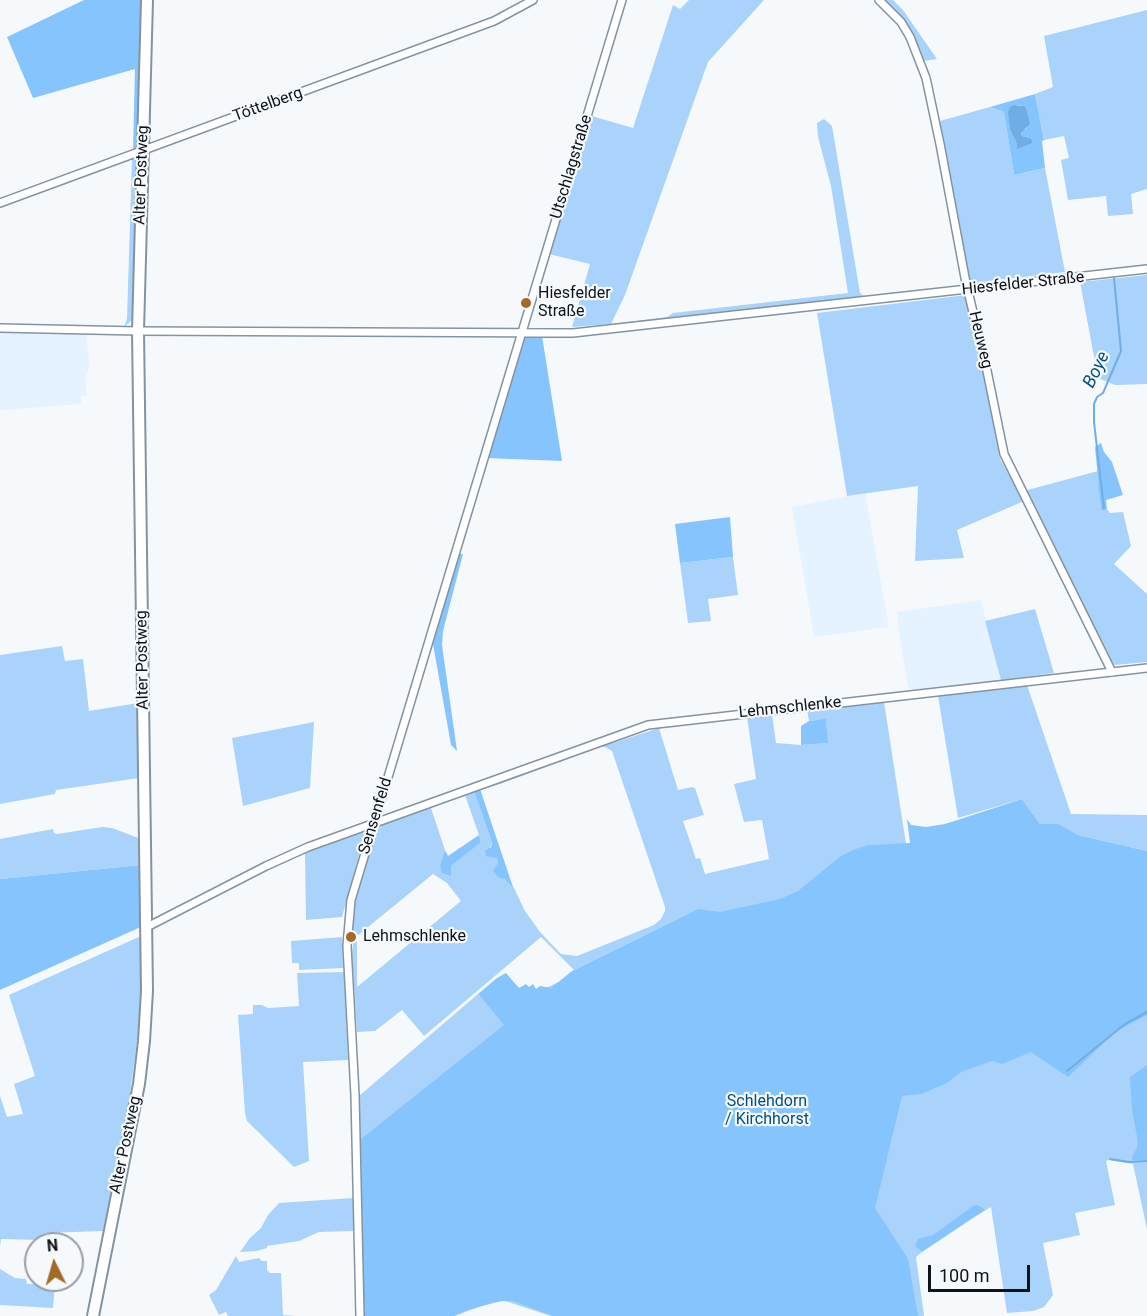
<!DOCTYPE html>
<html>
<head>
<meta charset="utf-8">
<style>
	body { margin:0 }
	#map { position:relative; width:1147px; height:1316px; overflow:hidden; background:#f6f9fc; font-family:Roboto,sans-serif }
	canvas { display:block }
	.north { position:absolute; left:24px; top:1232px; width:60px; height:60px; box-sizing:border-box; background:#f6f9fc; border:2px solid #999da1; border-radius:50%; rotate:355deg; font-size:16px; font-weight:700; line-height:24px; text-align:center; color:#0e1318 }
	.north::after { content:''; display:block; margin:auto; width:21px; height:27px; background:#a26a27; clip-path:polygon(50% 0,100% 100%,50% 72%,0 100%) }
	.scale { position:absolute; left:928px; top:1265px; width:102px; height:27px; box-sizing:border-box; border:3px solid #0e1318; border-top:0; padding-left:8px; font-size:18px; line-height:21px; white-space:nowrap; color:#0e1318; -webkit-text-stroke:4px #f6f9fc; paint-order:stroke }
</style>
</head>
<body>
<div id="map">
<canvas width="1147" height="1316"></canvas>
<div class="north">N</div>
<div class="scale">100 m</div>
</div>
<script>
const ctx = document.querySelector('canvas').getContext('2d');
ctx.lineJoin = 'round';
function paint(path, color) {
  ctx.fillStyle = color;
  ctx.fill(path, 'evenodd');
}
function poly(rows) {
  const path = new Path2D();
  for (const r of rows) {
    path.moveTo(r[0], r[1]);
    for (let i = 2; i < r.length; i += 2) path.lineTo(r[i], r[i + 1]);
  }
  return path;
}
function stroke(path, color, width, dash) {
  ctx.strokeStyle = color;
  ctx.lineWidth = width;
  ctx.lineCap = dash ? 'butt' : 'round';
  ctx.setLineDash(dash || []);
  ctx.stroke(path);
}
function label(font, color, halo, rows, align = 'center') {
  ctx.font = font + ' Roboto,sans-serif';
  ctx.lineWidth = 4.5;
  ctx.setLineDash([]);
  ctx.textBaseline = 'middle';
  ctx.strokeStyle = halo;
  ctx.fillStyle = color;
  for (const [text, x, y, turn = 0] of rows) {
    ctx.save();
    ctx.translate(x, y);
    ctx.rotate((+turn || 0) * Math.PI / 180);
    ctx.textAlign = isNaN(turn) ? turn : align;
    if (halo) ctx.strokeText(text, 0, 0);
    ctx.fillText(text, 0, 0);
    ctx.restore();
  }
}
paint(poly([
	[0,332,87,334,86,337,90,364,85,380,87,395,81,396,81,404,0,410],
	[865,493,889,627,814,637,792,507],
	[981,600,1001,680,920,690,912,690,908,687,898,626,897,612]
]), '#e5f2ff');
paint(poly([
	[689,0,764,0,708,62,625,295,611,324,667,317,673,313,848,293,831,186,818,137,817,123,824,119,832,126,860,293,866,298,612,327,611,324,572,327,590,264,549,254,592,116,633,128,673,5,680,9],
	[884,0,893,0,903,10,937,59,923,61,904,20],
	[1147,10,1147,189,1131,194,1133,214,1108,216,1106,196,1068,200,1061,160,1069,158,1064,136,1044,140,1035,94,1053,87,1044,36],
	[990,107,1004,112,1014,175,1045,168,1065,272,972,283,970,281,940,121],
	[132,158,138,160,134,315,132,320,124,327,127,319],
	[1147,275,1147,384,1115,385,1098,378,1080,282],
	[966,295,977,337,1000,459,1024,501,957,530,964,558,915,561,918,486,847,496,817,313],
	[1098,471,1101,510,1107,509,1110,513,1123,512,1131,546,1114,564,1147,594,1147,662,1115,665,1113,663,1024,491],
	[733,557,738,595,708,599,711,621,688,623,680,563],
	[1035,609,1054,673,1001,680,985,621],
	[62,646,65,661,83,659,89,711,138,703,139,778,56,790,55,794,0,804,0,655],
	[1027,685,1071,814,1147,815,1147,851,1078,835,1059,824,1040,824,1022,799,958,818,938,696],
	[884,702,906,844,868,845,1147,858,1147,1229,1133,1164,1108,1160,1106,1161,1115,1205,1075,1213,1080,1235,1043,1243,1053,1295,1044,1307,1033,1311,1007,1313,991,1207,919,1249,922,1252,916,1257,924,1316,551,1316,505,1301,492,1302,455,1316,364,1316,359,1096,478,994,502,1022,537,992,574,975,698,909,574,970,541,937,424,1036,402,1010,375,1031,357,1032,352,953,353,945,352,915,358,886,377,826,381,823,451,797,454,799,431,808,445,850,440,865,450,876,451,866,481,841,465,795,474,791,492,843,489,849,497,857,502,878,513,886,525,911,540,932,561,954,577,956,654,925,661,919,665,911,665,907,612,751,605,747,600,747,500,784,480,790,477,789,611,740,613,743,659,728,678,790,692,787,695,788,704,815,683,821,696,859,700,858,705,874,769,859,762,820,744,822,734,784,756,779,747,717,772,714,776,743,801,745,827,743,826,720,809,721,807,710],
	[433,874,447,883,461,901,357,987,357,936],
	[314,722,310,788,243,806,232,738],
	[102,827,112,828,141,839,141,865,0,879,0,839,53,829,54,833,57,834],
	[361,832,365,834,342,917,306,920,305,853],
	[141,936,141,990,137,1042,128,1108,103,1231,45,1233,38,1240,1,1239,0,1247,0,1096,7,1117,23,1114,14,1084,35,1076,9,995],
	[342,937,343,968,299,970,299,963,292,963,291,941],
	[344,972,348,1060,303,1062,309,1161,294,1167,247,1121,245,1113,238,1015,253,1014,253,1005,262,1005,268,1008,299,1006,297,973],
	[353,1198,353,1231,319,1232,299,1241,267,1246,267,1248,257,1251,240,1252,250,1238,261,1228,268,1215,279,1203],
	[236,1256,239,1262,259,1258,262,1261,267,1261,267,1270,270,1273,281,1273,283,1315,295,1316,228,1316,226,1312,219,1315,209,1295,216,1290],
	[0,1269,15,1278,26,1279,27,1284,55,1283,53,1308,0,1305]
]), '#a9d3fa');
paint(poly([
	[84,0,142,0,138,148,133,150,135,69,33,98,7,37],
	[1035,94,1044,140,1042,141,1045,168,1014,175,1004,112,990,107],
	[1017,105,1024,106,1027,128,1021,132,1022,136,1030,138,1017,144,1010,130,1009,115],
	[521,336,542,336,562,461,486,458],
	[1101,443,1104,452,1112,462,1123,495,1106,500,1107,509,1101,510,1095,447],
	[730,517,733,557,680,563,675,524],
	[459,554,463,554,443,631,442,645,457,751,451,745,433,644],
	[826,719,828,743,801,745,801,726,809,721],
	[479,789,480,789,513,887,504,879,499,878,493,871,498,863,497,858,486,856,485,851,491,847,492,843,474,791],
	[1022,799,1040,824,1059,824,1078,835,1147,851,1147,1015,1115,1032,1068,1077,1031,1052,1002,1064,992,1061,961,1072,947,1083,921,1094,902,1096,875,1208,908,1259,918,1316,553,1316,513,1301,501,1301,467,1310,454,1316,364,1316,361,1139,504,1025,478,994,497,978,506,973,519,988,526,984,529,987,533,984,536,989,540,986,551,988,572,971,698,909,720,912,780,899,798,891,841,856,853,850,868,845,910,843,907,819,911,825,926,827,945,824],
	[479,835,481,842,451,866,451,876,442,873,440,865,445,850,448,856],
	[141,865,143,926,0,990,0,879],
	[1147,1065,1147,1160,1132,1160,1132,1156,1137,1148,1138,1142,1132,1110,1130,1077],
	[978,1205,985,1210,922,1252,915,1246,918,1239,933,1235,973,1206]
]), '#86c4fd');
paint(poly([
	[1014,105,1024,106,1026,108,1030,124,1021,133,1022,136,1030,138,1032,141,1032,143,1017,149,1017,144,1010,130,1008,112,1010,107]
]), '#70ade4');
stroke(poly([
	[1104,509,1094,422,1094,404,1097,397,1103,393,1121,351,1114,278],
	[1067,1071,1125,1024,1147,1012],
	[1110,1159,1129,1162,1147,1161]
]), '#70ade4', 2);
const minor = poly([
	[879,0,901,22,910,37,926,78,940,144,966,283,985,361,1004,454,1112,672],
	[0,203,494,21,533,0],
	[0,328,138,331,573,333,1147,269],
	[147,927,266,866,308,847,648,725,1147,668],
	[360,1316,355,1095,347,946,351,900,622,0]
]);
const secondary = poly([
	[93,1316,139,1084,144,1041,147,991,138,331,147,0]
]);
stroke(minor, '#8493a0', 10);
stroke(secondary, '#8493a0', 14);
stroke(minor, '#fff', 7);
stroke(secondary, '#fff', 10);
for (const [x, y, r, color] of [
	[526,303,6,"#a26a27"],
	[351,937,6,"#a26a27"]
]) {
  const dot = new Path2D();
  dot.arc(x, y, r, 0, 2 * Math.PI);
  ctx.fillStyle = color;
  ctx.fill(dot);
  stroke(dot, '#f6f9fc', 2);
}
label('16px', '#0e1318', '#f6f9fc', [
	["Töttelberg",268,105,-20],
	["Utschlagstraße",572,167,-73],
	["Alter Postweg",142,175,-88],
	["Hiesfelder Straße",1023,284,-6],
	["Heuweg",980,340,77],
	["Alter Postweg",143,660,-91],
	["Lehmschlenke",790,708,-6],
	["Sensenfeld",376,816,-73],
	["Alter Postweg",126,1145,-78]
]);
label('16px', '#0e1318', '#f6f9fc', [
	["Hiesfelder",538,294],
	["Straße",538,312],
	["Lehmschlenke",363,937]
], 'left');
label('16px', '#024d80', '#f6f9fc', [
	["Schlehdorn",767,1102],
	["/ Kirchhorst",767,1120]
]);
label('italic 18px', '#075083', '#f6f9fc', [
	["Boye",1097,370,-64]
]);
</script>
</body>
</html>
